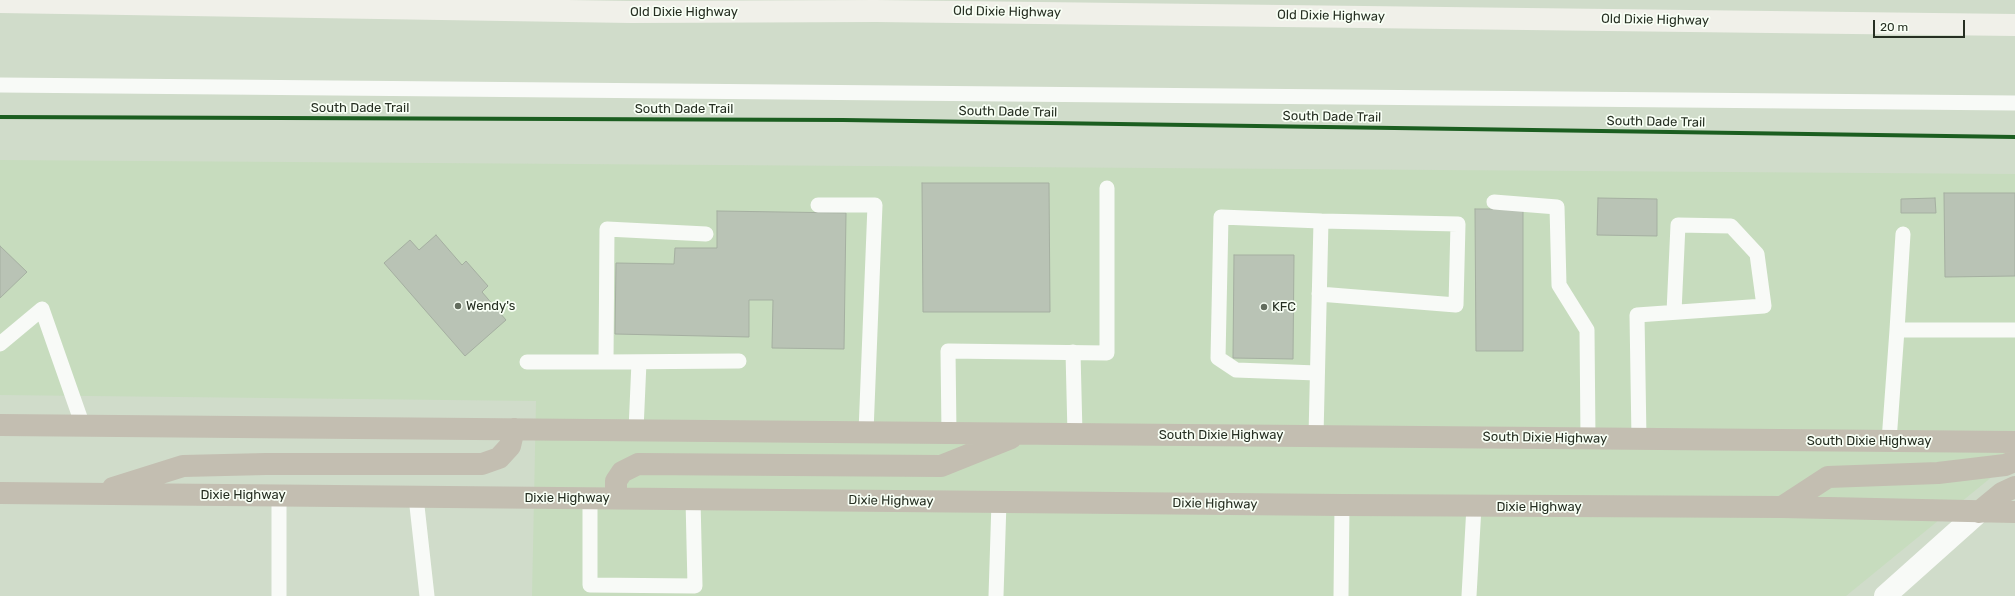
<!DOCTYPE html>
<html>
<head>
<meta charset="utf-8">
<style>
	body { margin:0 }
	#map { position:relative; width:2015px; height:596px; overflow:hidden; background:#d0dcca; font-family:Rubik,sans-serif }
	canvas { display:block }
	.scale { position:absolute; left:1873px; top:20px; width:92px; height:18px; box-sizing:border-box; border:2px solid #262f22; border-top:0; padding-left:5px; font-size:12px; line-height:14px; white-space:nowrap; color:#262f22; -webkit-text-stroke:3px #f8fff5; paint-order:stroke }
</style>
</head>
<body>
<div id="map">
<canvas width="2015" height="596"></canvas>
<div class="scale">20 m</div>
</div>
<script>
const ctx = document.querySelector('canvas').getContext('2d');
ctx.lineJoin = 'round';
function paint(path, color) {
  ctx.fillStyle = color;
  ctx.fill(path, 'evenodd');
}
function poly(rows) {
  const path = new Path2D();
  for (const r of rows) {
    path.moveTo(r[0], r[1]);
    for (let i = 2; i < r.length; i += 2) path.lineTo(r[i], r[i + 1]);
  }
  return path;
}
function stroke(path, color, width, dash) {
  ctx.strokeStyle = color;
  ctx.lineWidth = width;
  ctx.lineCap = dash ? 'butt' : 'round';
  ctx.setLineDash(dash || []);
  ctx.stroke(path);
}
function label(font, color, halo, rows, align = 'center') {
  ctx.font = font + ' Rubik,sans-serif';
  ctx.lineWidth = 3.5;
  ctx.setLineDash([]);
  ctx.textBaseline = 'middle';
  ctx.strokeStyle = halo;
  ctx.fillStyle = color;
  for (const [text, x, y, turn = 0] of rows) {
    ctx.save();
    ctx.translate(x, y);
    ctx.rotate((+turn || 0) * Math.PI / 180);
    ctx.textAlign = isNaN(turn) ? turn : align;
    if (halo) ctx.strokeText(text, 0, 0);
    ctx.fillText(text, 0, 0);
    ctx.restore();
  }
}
paint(poly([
	[0,160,2015,174,2015,458,1846,596,532,596,536,401,0,395]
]), '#c7dcbe');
const building = poly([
	[922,183,1049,183,1050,312,923,312,922,183],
	[1944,193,2015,193,2015,276,1945,277,1944,193],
	[1598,198,1657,199,1657,236,1597,235,1598,198],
	[1935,198,1936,213,1901,213,1901,199,1935,198],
	[1475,209,1523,209,1523,351,1476,351,1475,209],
	[717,211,846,213,844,349,772,348,773,300,749,300,749,337,615,334,616,263,674,264,675,248,717,248,717,211],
	[436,235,462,265,466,261,488,286,482,292,506,320,465,356,384,263,410,240,419,250,436,235],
	[0,246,27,272,0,298,0,246],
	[1234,255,1294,255,1293,359,1233,358,1234,255]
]);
paint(building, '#b9c3b5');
stroke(building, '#a5afa1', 1);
stroke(poly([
	[0,85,2015,103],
	[1494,202,1557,207,1559,285,1587,330,1588,438],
	[818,205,875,205,866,432],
	[1897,330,1903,234],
	[0,344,42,309,83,426],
	[1073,352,1075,434],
	[527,362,606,362,607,229,706,234],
	[606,362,739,361],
	[1317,373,1236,370,1218,358,1221,217,1321,221],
	[636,430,639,362],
	[949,433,948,351,1107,353,1107,188],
	[1316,436,1321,221,1458,224,1456,305,1319,294],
	[1639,439,1637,315,1764,306,1757,254,1731,226,1678,225,1674,312],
	[1889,441,1897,330,2015,330],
	[416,497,427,596],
	[590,498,590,585,695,586,693,499],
	[279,596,279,495],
	[996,596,999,502],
	[1341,596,1342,505],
	[1469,596,1474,506]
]), '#f8faf7', 15);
stroke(poly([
	[1885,596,1979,512]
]), '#f8faf7', 22);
stroke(poly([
	[0,2,631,12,876,11,2015,25]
]), '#f0f0e9', 22);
stroke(poly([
	[0,425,2015,442],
	[113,488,183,466,266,464,482,464,499,458,510,446,514,429],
	[0,493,1342,505,1782,507,2015,512],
	[616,498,616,481,622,472,638,464,941,466,1011,438],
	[1782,507,1828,477,1938,473,2005,465,2015,461],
	[1979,512,2002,493,2015,487]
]), '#c3beb1', 22);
stroke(poly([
	[0,117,843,120,2015,137]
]), '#1b5e20', 4);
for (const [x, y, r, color] of [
	[458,306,4,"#626c5d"],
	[1264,307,4,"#626c5d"]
]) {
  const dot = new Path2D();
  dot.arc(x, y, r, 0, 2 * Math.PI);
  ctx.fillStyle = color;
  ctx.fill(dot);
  stroke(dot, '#f8fff5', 1.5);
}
label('13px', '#262f22', '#f8fff5', [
	["Old Dixie Highway",684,12],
	["Old Dixie Highway",1007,12,1],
	["Old Dixie Highway",1331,16,1],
	["Old Dixie Highway",1655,20,1],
	["South Dade Trail",360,108],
	["South Dade Trail",684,109],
	["South Dade Trail",1008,112,1],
	["South Dade Trail",1332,117,1],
	["South Dade Trail",1656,122,1],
	["South Dixie Highway",1221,435],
	["South Dixie Highway",1545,438,1],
	["South Dixie Highway",1869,441],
	["Dixie Highway",243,495],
	["Dixie Highway",567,498],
	["Dixie Highway",891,501,1],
	["Dixie Highway",1215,504,1],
	["Dixie Highway",1539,507]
]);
label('13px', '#262f22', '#f8fff5', [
	["Wendy's",466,306],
	["KFC",1272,307]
], 'left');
</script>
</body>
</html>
